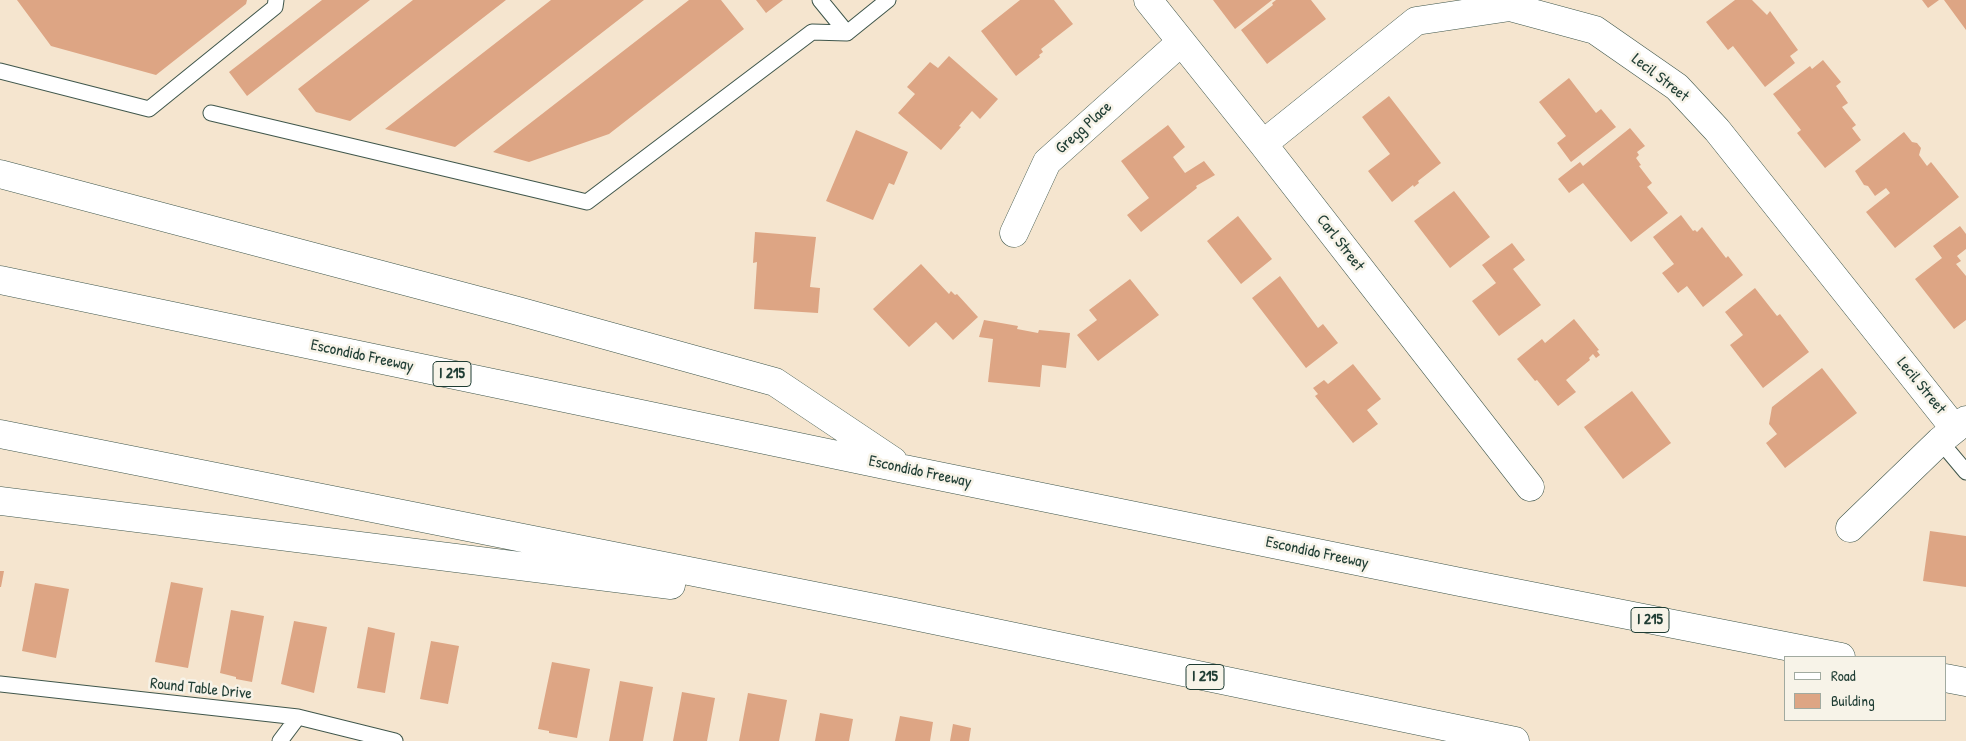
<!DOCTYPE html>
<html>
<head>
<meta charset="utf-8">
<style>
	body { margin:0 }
	#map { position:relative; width:1966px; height:741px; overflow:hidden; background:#f5e5cf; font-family:"Patrick Hand",sans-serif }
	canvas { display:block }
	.legend { position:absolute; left:1784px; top:656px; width:162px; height:65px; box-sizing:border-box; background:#f7f3e8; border:1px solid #a1aaa0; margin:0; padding:6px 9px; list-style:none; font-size:15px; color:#1f3d34 }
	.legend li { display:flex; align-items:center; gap:10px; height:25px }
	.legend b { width:25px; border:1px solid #a1aaa0 }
</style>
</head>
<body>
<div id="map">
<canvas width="1966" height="741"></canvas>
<ul class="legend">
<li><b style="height:6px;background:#fff"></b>Road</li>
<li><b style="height:14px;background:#dda584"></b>Building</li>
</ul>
</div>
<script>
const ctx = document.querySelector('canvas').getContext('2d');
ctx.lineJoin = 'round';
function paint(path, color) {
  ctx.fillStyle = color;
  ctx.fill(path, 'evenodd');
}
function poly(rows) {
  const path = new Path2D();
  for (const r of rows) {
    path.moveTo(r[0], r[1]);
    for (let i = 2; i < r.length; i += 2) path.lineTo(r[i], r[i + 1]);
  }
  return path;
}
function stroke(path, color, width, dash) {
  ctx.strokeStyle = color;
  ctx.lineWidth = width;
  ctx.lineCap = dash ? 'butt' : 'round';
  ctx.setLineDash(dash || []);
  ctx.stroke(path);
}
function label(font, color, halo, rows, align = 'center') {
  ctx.font = font + ' "Patrick Hand",sans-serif';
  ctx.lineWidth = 5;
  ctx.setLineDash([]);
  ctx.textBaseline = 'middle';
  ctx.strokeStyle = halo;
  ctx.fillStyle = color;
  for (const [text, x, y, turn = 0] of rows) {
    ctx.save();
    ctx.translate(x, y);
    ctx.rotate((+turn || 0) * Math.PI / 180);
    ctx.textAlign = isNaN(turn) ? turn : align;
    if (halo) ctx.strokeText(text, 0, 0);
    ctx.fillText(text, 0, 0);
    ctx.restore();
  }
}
paint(poly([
	[17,0,247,0,246,4,156,75,51,46],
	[322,0,370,0,247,96,229,72],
	[413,0,506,0,350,121,316,112,298,89],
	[551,0,644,0,455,147,385,129],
	[689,0,721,0,744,29,609,134,529,162,493,152],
	[756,0,783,0,766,13],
	[1020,0,1054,0,1073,24,1041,49,1043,52,1039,55,1040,57,1016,76,981,31],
	[1213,0,1272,0,1235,29],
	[1276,0,1311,0,1326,19,1267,64,1241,30,1273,5,1272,3],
	[1735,0,1752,0,1767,15,1770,11,1798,50,1790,56,1795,63,1765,87,1733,46,1728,50,1706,22],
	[1922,0,1939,0,1928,8],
	[1944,0,1966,0,1966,30],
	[949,56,998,99,980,119,972,111,959,126,961,127,941,150,898,113,915,94,907,87,930,62,938,68],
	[1823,60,1841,82,1836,86,1848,103,1842,107,1856,125,1852,128,1861,140,1825,168,1797,133,1801,130,1773,94,1810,66,1812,69],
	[1569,78,1596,113,1601,109,1616,127,1571,162,1557,143,1566,136,1539,102],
	[1389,96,1441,163,1418,181,1419,183,1414,187,1413,185,1392,202,1368,171,1390,154,1362,117],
	[1168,125,1185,147,1173,157,1185,173,1204,161,1215,175,1196,186,1197,188,1141,232,1127,215,1149,198,1121,161],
	[1630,128,1645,146,1637,152,1639,155,1636,158,1641,165,1639,166,1652,183,1647,187,1668,213,1631,242,1583,183,1569,193,1558,179,1580,162,1583,166],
	[856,130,908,152,894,185,889,183,873,220,826,201],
	[1904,132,1912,142,1917,143,1921,148,1919,155,1927,166,1931,162,1959,197,1895,248,1866,212,1890,193,1886,188,1875,196,1868,186,1864,185,1855,171],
	[1454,191,1490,237,1450,268,1414,221],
	[1681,215,1693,231,1695,230,1697,232,1702,227,1726,258,1728,256,1743,275,1703,307,1687,286,1678,293,1662,273,1674,264,1653,237],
	[1238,216,1272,259,1241,284,1207,241],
	[1960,226,1966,234,1966,249,1957,256,1961,261,1956,264,1966,276,1966,320,1954,329,1915,279,1942,258,1933,246],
	[755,232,816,237,810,287,820,288,818,313,754,309,757,262,753,263],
	[1512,243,1525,260,1513,269,1541,305,1499,336,1472,301,1496,283,1482,265],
	[921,264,949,294,951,291,955,295,957,294,978,317,953,340,936,322,909,347,873,309],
	[1280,276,1318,328,1323,324,1338,343,1306,368,1252,298],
	[1130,279,1159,315,1098,361,1077,335,1097,320,1089,310],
	[1755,288,1777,316,1780,314,1809,352,1763,388,1730,345,1743,335,1725,312],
	[1574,319,1599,350,1597,351,1600,355,1596,358,1593,354,1589,358,1590,360,1566,380,1576,392,1558,406,1537,380,1535,381,1517,359,1542,339,1545,343],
	[984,320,1018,326,1017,329,1038,333,1039,330,1070,333,1066,368,1042,365,1040,387,988,382,993,339,979,337],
	[1353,364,1381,399,1367,410,1378,424,1353,443,1315,396,1318,394,1313,388,1324,380,1328,384],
	[1822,368,1857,413,1785,468,1766,443,1777,434,1769,424,1772,407],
	[1632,391,1671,443,1623,479,1584,427],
	[1930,531,1966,536,1966,587,1923,581],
	[0,571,4,571,1,587,0,587],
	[171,582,203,588,188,668,155,662],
	[35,583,69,589,56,658,22,651],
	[231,610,264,616,252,682,236,679,236,677,220,673],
	[294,621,327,627,314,693,281,684],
	[368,627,395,633,385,693,357,688],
	[431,641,459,646,448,704,420,699],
	[552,662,590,669,577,738,549,733,549,731,538,729],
	[620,681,653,687,643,741,609,741],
	[682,692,715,698,707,741,673,741],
	[748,693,787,700,779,741,739,741],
	[820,713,853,719,849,741,815,741],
	[900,716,933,722,930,741,895,741],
	[953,724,971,728,969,741,950,741]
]), '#dda584');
const lane = poly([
	[820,0,847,33,888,0],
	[0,71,149,109,275,7,276,0],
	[211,113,587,202,812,32,847,33],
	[1940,441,1966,472],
	[0,684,298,717,395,741],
	[280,741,298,717]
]);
const street = poly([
	[1148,0,1263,144,1530,487],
	[1263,144,1416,21,1510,7,1595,30,1677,87,1717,130,1955,429],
	[1014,233,1047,162,1181,42],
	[1850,528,1940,441,1966,420]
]);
const highway = poly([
	[0,174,518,311,775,382,893,461],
	[0,280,904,469,1460,582,1841,657],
	[0,434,895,612,1515,741],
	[0,501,671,585],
	[1945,678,1966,682]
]);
stroke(lane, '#3f564b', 17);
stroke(street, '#3f564b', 29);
stroke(highway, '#3f564b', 29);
stroke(lane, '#fff', 15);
stroke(street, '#fff', 28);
stroke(highway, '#fff', 28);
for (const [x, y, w] of [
	[452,374,38],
	[1650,620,38],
	[1205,677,38]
]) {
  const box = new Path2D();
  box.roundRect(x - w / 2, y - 12.5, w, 25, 4);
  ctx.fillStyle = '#f7f3e8';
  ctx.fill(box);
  stroke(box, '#1f3d34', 1);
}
label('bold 15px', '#1f3d34', null, [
	["I 215",452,374],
	["I 215",1650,620],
	["I 215",1205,677]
]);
label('16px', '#1f3d34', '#f7f3e8', [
	["Lecil Street",1660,78,38],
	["Gregg Place",1084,128,-42],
	["Carl Street",1340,243,52],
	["Escondido Freeway",362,356,12],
	["Lecil Street",1921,386,51],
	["Escondido Freeway",920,472,12],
	["Escondido Freeway",1317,553,12],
	["Round Table Drive",201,689,6]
]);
</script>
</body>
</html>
